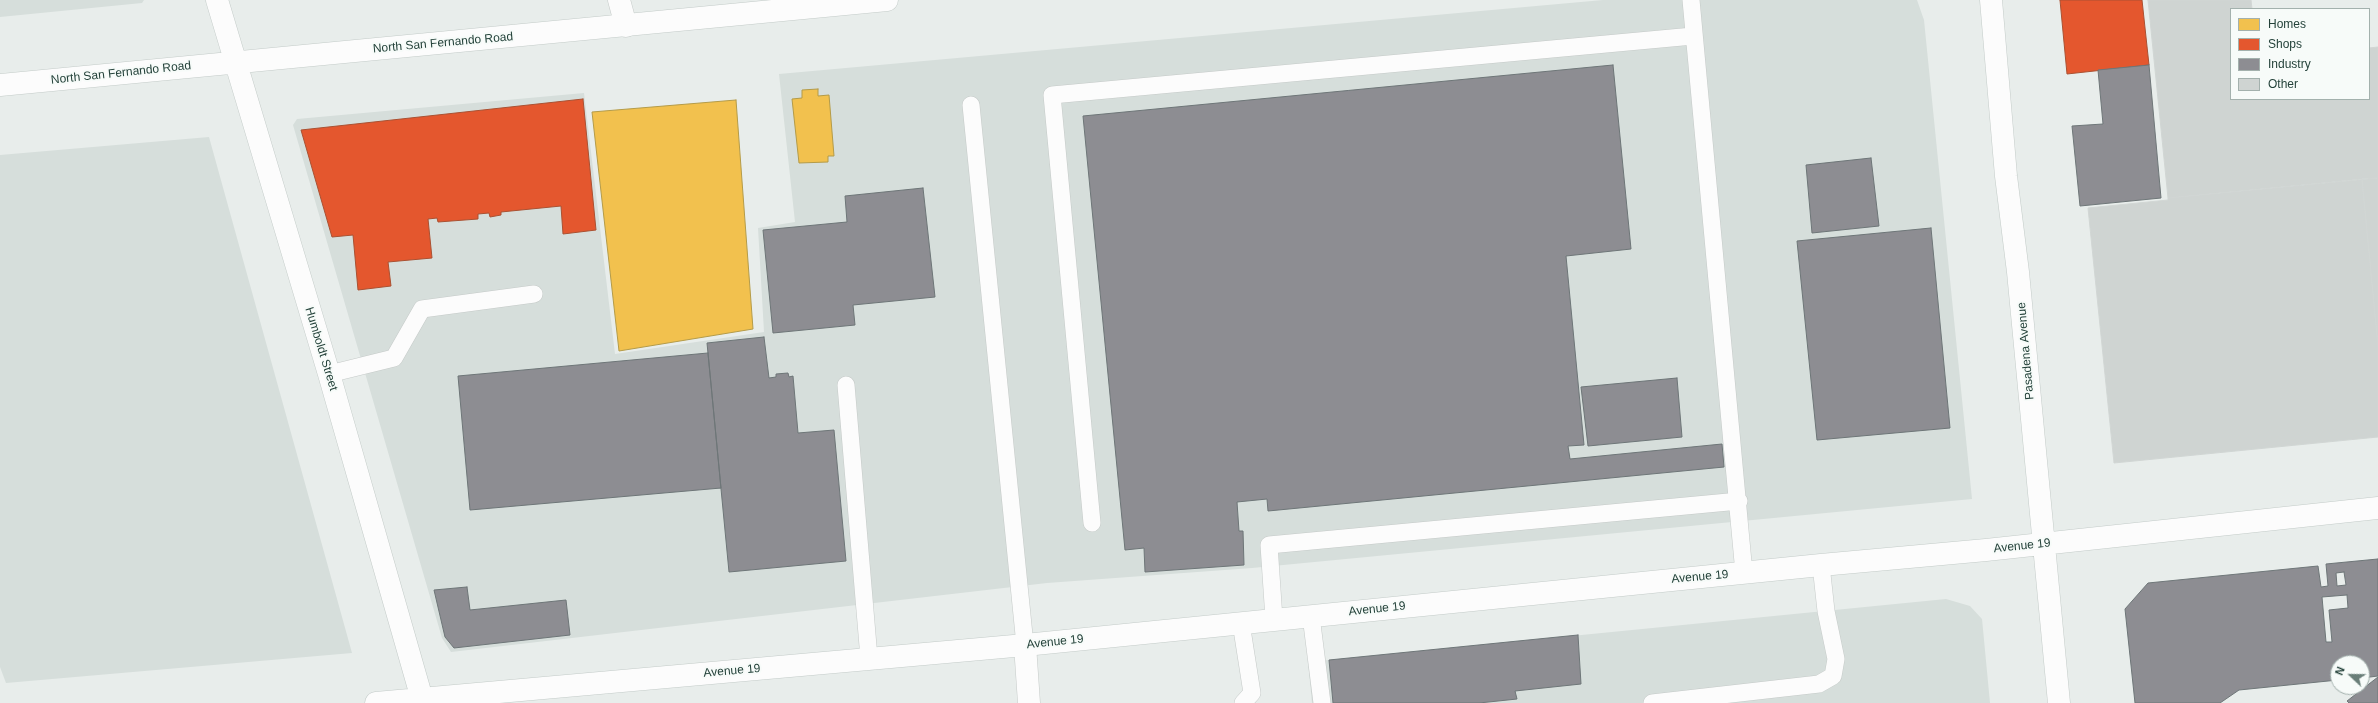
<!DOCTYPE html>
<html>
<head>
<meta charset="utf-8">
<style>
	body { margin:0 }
	#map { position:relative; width:2378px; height:703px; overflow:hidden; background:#e8edeb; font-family:Helvetica,sans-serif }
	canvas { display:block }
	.legend { position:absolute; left:2230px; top:8px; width:140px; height:92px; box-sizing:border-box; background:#f7fbf9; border:1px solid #a3b1ad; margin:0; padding:5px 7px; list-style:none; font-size:12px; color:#24423a }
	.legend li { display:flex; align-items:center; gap:8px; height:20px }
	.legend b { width:20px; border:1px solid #a3b1ad }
	.north { position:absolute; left:2330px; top:655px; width:40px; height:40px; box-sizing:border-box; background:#f7fbf9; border:1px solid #a3b1ad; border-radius:50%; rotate:292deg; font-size:11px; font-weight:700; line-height:16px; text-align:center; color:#24423a }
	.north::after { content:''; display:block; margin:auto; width:14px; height:18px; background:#697e78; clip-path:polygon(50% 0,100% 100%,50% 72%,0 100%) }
</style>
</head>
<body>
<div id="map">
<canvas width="2378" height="703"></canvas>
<ul class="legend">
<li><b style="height:11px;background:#f2c14e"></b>Homes</li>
<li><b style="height:11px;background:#e4572e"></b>Shops</li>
<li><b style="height:11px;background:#8d8d92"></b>Industry</li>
<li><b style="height:11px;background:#cfd4d2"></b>Other</li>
</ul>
<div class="north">N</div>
</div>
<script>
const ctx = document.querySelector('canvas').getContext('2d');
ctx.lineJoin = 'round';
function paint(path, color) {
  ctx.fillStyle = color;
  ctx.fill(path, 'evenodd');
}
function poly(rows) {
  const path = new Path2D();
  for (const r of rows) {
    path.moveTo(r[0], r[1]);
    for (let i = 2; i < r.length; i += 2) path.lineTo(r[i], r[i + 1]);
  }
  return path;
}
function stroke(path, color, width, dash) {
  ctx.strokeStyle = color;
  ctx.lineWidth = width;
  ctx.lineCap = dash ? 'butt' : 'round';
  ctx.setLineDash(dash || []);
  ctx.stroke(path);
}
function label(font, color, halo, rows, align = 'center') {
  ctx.font = font + ' Helvetica,sans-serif';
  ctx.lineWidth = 4;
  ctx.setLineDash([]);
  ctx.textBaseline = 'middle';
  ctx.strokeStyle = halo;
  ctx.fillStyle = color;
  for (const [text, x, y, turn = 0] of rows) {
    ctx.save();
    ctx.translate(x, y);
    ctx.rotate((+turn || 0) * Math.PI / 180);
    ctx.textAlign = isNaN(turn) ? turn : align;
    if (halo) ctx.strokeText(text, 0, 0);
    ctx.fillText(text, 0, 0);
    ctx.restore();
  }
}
paint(poly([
	[0,0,144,0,142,3,0,17],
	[1603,0,1917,0,1924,20,1972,499,1252,568,1047,583,451,652,442,638,293,125,297,119,584,93,615,354,764,332,758,228,795,222,779,74],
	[209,137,352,653,6,683,0,667,0,155],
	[1946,599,1970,606,1982,619,1990,703,1312,703,1308,662]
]), '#d6dedb');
const homes = poly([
	[818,89,818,96,829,95,834,156,828,156,828,162,799,163,792,99,802,98,802,90,818,89],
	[736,100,753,329,619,351,592,112,736,100]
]);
paint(homes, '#f2c14e');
stroke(homes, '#b49b48', 1);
const shops = poly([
	[2060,0,2142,0,2149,65,2067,74,2060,0],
	[583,99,596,230,563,234,561,206,501,212,501,215,490,217,489,213,478,214,478,219,438,222,437,218,428,219,432,258,388,262,391,286,358,290,353,235,332,237,301,130,583,99]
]);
paint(shops, '#e4572e');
stroke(shops, '#aa5132', 1);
const industry = poly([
	[1613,65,1631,249,1566,256,1584,445,1568,446,1570,459,1722,444,1724,467,1268,511,1267,499,1237,502,1239,531,1243,531,1244,565,1145,572,1144,548,1125,550,1083,116,1613,65],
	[2149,65,2161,198,2080,206,2072,126,2103,124,2098,70,2149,65],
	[1871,158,1879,226,1812,233,1806,165,1871,158],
	[923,188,935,297,853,305,855,325,773,333,763,230,847,222,845,196,923,188],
	[1931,228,1950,428,1817,440,1797,241,1931,228],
	[764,337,769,378,776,377,776,374,788,373,789,377,793,376,798,433,834,430,846,561,729,572,707,343,764,337],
	[708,353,721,488,470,510,458,376,708,353],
	[1677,378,1682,437,1588,446,1581,387,1677,378],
	[2378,559,2378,676,2362,678,2362,663,2338,663,2338,680,2239,690,2220,703,2135,703,2125,609,2148,583,2318,566,2321,587,2328,586,2326,564,2378,559],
	[2344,572,2346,585,2337,586,2336,573,2344,572],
	[2347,595,2348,608,2329,610,2332,642,2326,642,2322,597,2347,595],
	[467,587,470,610,566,600,570,635,454,648,445,637,434,590,467,587],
	[1578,635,1581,684,1515,691,1517,699,1479,703,1333,703,1329,660,1578,635],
	[2378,677,2378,703,2349,703,2347,701,2378,677]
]);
paint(industry, '#8d8d92');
stroke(industry, '#6e7678', 1);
const building = poly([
	[2148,0,2251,0,2252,9,2231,9,2231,99,2369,99,2369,48,2378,47,2378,178,2168,198,2148,0],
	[2378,178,2378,346,2362,179,2378,178],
	[2362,179,2378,346,2378,437,2114,463,2088,208,2168,200,2168,198,2362,179]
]);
paint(building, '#cfd4d2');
stroke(building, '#d1d6d4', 1);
const lane = poly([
	[1691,0,1744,573],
	[971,105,1025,645],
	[329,374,394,358,422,309,534,294],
	[846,385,869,658],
	[1092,523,1052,95,1693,36],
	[1311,616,1322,703],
	[1274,619,1269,545,1739,501],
	[1241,623,1252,693,1243,703],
	[1652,703,1819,684,1833,676,1836,659,1826,611,1821,565]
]);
const street = poly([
	[619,0,626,26],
	[1025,645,1029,703]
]);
const secondary = poly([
	[217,0,329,374,422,699],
	[1991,0,2006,176,2018,272,2059,703],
	[0,85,887,0],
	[376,703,1025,645,1821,565,1986,550,2378,508]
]);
stroke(lane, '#c5cac8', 18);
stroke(street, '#c5cac8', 23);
stroke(secondary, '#c3cbc8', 23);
stroke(lane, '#fcfcfc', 17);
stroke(street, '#fcfcfc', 22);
stroke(secondary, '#fcfcfc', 22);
label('12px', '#24423a', '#f7fbf9', [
	["North San Fernando Road",443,43,-5],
	["North San Fernando Road",121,73,-6],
	["Humboldt Street",321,349,73],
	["Pasadena Avenue",2026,351,-95],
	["Avenue 19",2022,546,-6],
	["Avenue 19",1700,577,-5],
	["Avenue 19",1377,609,-6],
	["Avenue 19",1055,642,-6],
	["Avenue 19",732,671,-5]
]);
</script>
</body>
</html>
